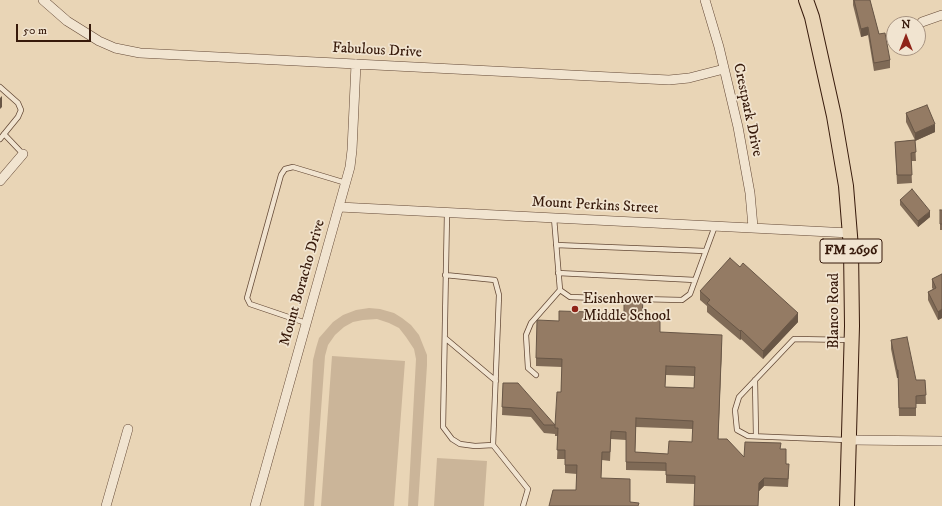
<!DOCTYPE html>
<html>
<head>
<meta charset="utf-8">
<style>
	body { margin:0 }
	#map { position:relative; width:942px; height:506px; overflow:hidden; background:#e9d5b6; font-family:"IM FELL DW Pica",serif }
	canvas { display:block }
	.north { position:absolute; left:886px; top:16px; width:40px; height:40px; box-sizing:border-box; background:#f1e4d0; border:1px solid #a79381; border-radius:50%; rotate:0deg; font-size:11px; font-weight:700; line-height:16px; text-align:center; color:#371a0b }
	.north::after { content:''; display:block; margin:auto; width:14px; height:18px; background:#8f2418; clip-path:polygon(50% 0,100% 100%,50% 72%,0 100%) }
	.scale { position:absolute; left:16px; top:24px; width:75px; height:18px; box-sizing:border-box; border:2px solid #371a0b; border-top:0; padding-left:5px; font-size:12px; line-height:14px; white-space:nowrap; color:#371a0b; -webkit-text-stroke:3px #f1e4d0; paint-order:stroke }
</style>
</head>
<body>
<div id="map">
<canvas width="942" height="506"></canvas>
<div class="north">N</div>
<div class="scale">50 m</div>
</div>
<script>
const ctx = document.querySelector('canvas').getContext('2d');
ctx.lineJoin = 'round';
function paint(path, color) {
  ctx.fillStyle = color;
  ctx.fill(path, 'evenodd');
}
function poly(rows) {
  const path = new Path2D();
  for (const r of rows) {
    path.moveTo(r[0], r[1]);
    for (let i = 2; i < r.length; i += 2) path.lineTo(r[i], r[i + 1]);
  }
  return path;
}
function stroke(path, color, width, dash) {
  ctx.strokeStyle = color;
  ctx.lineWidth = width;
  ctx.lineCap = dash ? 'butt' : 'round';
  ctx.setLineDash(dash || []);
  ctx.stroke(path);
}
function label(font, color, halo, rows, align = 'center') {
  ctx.font = font + ' "IM FELL DW Pica",serif';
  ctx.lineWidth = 3.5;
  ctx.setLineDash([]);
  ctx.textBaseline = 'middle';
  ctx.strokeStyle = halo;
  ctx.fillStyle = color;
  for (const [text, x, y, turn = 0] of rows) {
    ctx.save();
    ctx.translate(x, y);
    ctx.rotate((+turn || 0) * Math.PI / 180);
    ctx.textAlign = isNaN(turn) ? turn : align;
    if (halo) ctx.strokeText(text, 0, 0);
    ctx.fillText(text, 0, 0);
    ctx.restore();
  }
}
paint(poly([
	[369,308,380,309,394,313,402,318,411,325,419,335,427,355,427,365,418,506,408,506,416,359,414,349,406,337,399,328,389,323,377,319,363,320,353,322,344,327,335,335,328,345,325,356,314,506,304,506,313,360,316,348,319,338,333,322,343,315,356,310],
	[332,356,405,361,394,506,321,506],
	[437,458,487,461,484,506,434,506]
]), '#cbb599');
const lane = poly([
	[0,87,18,103,21,110,18,117,0,139],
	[4,134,23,154],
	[447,213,443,427,452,439,460,444,475,446,493,445,528,489,523,506],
	[554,218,560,290,570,297,629,299],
	[556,245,705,251],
	[558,273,695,280],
	[445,275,495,280,499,295,493,445],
	[639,299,682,300,690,294,715,226],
	[306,323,250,304,247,298,281,175,285,169,293,167,346,183],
	[445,338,496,381],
	[536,375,528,368,526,335,531,323,560,290],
	[755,380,756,436],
	[846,440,748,436,737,430,735,410,739,397,794,339,850,340]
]);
const street = poly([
	[43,0,67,21,99,41,115,48,140,53,669,80,689,78,724,69],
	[705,0,719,47,738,127,750,193,753,227],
	[922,22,942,15],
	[0,181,23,154],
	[339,207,850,233],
	[850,440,942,441],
	[106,506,128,429],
	[255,506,350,167,352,150,356,64]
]);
const primary = poly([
	[806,0,812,17,834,116,846,186,851,248,852,326,847,506]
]);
stroke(lane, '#644936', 6);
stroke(street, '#644936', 10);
stroke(primary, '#371a0b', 16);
stroke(lane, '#f1e4d0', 4.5);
stroke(street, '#f1e4d0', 9);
stroke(primary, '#e9d5b6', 14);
paint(poly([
	[853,0,870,0,879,34,890,60,890,68,874,71,868,35,861,37,853,5],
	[906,113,935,132,915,141,916,161,911,161,912,183,897,184,895,142,915,140,906,122],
	[900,200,930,217,918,227,900,205],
	[940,210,942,210,942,230,940,230],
	[942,274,942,318,938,320,928,300,928,292,933,289,932,288,932,279],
	[700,291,798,322,763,359,741,339,740,340,707,312,707,306,700,300],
	[631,299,643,318,660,332,722,343,718,439,744,457,781,449,789,472,788,487,764,486,759,491,695,484,666,483,666,471,626,470,626,440,611,439,610,461,602,460,601,478,630,502,639,506,576,490,577,474,565,473,565,459,557,459,558,436,555,436,555,434,544,433,531,417,502,415,503,383,555,425,561,392,562,367,536,366,536,358,559,321,624,313],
	[666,375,694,376,694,388,665,387],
	[636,427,693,429,692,442,668,454,635,452],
	[891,340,916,380,925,380,926,404,916,404,916,416,899,416,898,378,897,378,891,349]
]), '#7f6a56');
paint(poly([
	[868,27,868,35,861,37,861,29],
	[2,96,2,107,0,109,0,98],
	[935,124,935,132,915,141,915,133],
	[930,211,930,217,918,227,918,221],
	[942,309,942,318,938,320,938,312],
	[798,313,798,322,763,359,763,351],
	[741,330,741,339,740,340,740,331],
	[722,335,722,343,718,447,718,439],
	[897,370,898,370,898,378,897,378],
	[764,478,764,486,759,491,758,506,759,483]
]), '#685646');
const building = poly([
	[854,0,870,0,879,34,885,33,890,60,874,63,868,27,861,29,854,0],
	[927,105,935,124,915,133,906,113,927,105],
	[915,140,916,152,911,153,912,175,897,175,895,142,915,140],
	[912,189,930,211,918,221,900,200,912,189],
	[940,210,942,210,942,224,940,224,940,210],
	[730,258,740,267,743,263,798,313,763,351,741,330,740,331,707,303,710,300,700,291,730,258],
	[942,274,942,309,938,312,928,292,936,288,932,279,942,274],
	[624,297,631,297,631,299,643,299,642,318,660,319,660,332,722,335,718,439,727,439,744,457,745,442,781,443,780,449,786,449,786,464,789,464,788,479,764,478,759,483,758,506,694,506,695,476,666,475,666,463,626,462,626,432,611,431,610,452,602,452,601,478,630,479,630,502,639,503,638,506,549,506,553,490,576,490,577,465,565,465,565,450,557,450,558,428,555,428,555,425,544,425,531,409,502,407,503,383,518,383,555,425,557,392,561,392,562,359,536,358,537,320,559,321,559,311,624,313,624,297],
	[666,366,695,367,694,388,665,387,666,366],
	[636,418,693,421,692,442,669,441,668,454,635,452,636,418],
	[907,337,916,380,925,380,926,395,916,396,916,408,899,408,898,370,897,370,891,340,907,337]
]);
paint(building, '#947b64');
stroke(building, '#685646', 1);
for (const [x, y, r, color] of [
	[575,309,4,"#8f2418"]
]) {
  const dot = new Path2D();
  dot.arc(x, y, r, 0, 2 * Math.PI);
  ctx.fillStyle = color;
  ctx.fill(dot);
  stroke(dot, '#f1e4d0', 1.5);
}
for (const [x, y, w] of [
	[851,251,62]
]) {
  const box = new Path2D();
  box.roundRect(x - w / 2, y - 12, w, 24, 3);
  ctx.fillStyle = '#f1e4d0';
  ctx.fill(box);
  stroke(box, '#371a0b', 1);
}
label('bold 14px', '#371a0b', null, [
	["FM 2696",851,251]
]);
label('15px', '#371a0b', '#f1e4d0', [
	["Fabulous Drive",377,51,3],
	["Crestpark Drive",747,110,78],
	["Mount Perkins Street",595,206,3],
	["Mount Boracho Drive",303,283,-74],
	["Blanco Road",835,311,-90]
]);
label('15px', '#371a0b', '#f1e4d0', [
	["Eisenhower",583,300],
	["Middle School",583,317]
], 'left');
</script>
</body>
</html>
